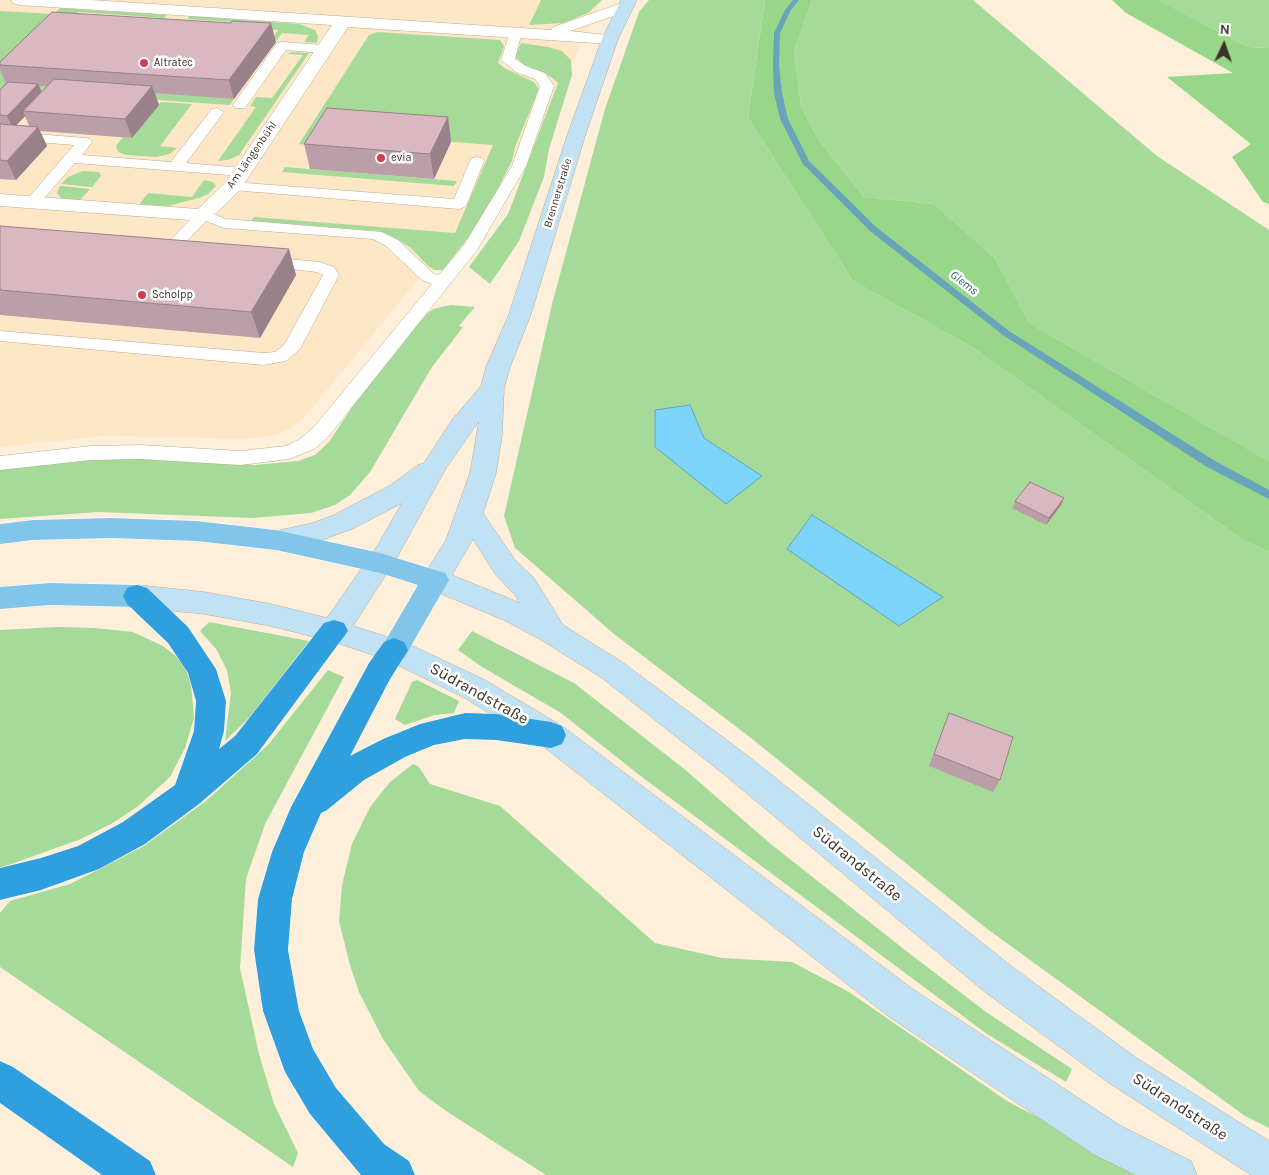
<!DOCTYPE html>
<html>
<head>
<meta charset="utf-8">
<style>
	body { margin:0 }
	#map { position:relative; width:1269px; height:1175px; overflow:hidden; background:#feefdb; font-family:Karla,sans-serif }
	canvas { display:block }
	.north { position:absolute; left:1199px; top:20px; width:50px; height:50px; -webkit-text-stroke:4px #fff; paint-order:stroke; rotate:3deg; font-size:14px; font-weight:700; line-height:20px; text-align:center; color:#3a3329 }
	.north::after { content:''; display:block; margin:auto; width:18px; height:22px; background:#3a3329; clip-path:polygon(50% 0,100% 100%,50% 72%,0 100%) }
</style>
</head>
<body>
<div id="map">
<canvas width="1269" height="1175"></canvas>
<div class="north">N</div>
</div>
<script>
const ctx = document.querySelector('canvas').getContext('2d');
ctx.lineJoin = 'round';
function paint(path, color) {
  ctx.fillStyle = color;
  ctx.fill(path, 'evenodd');
}
function poly(rows) {
  const path = new Path2D();
  for (const r of rows) {
    path.moveTo(r[0], r[1]);
    for (let i = 2; i < r.length; i += 2) path.lineTo(r[i], r[i + 1]);
  }
  return path;
}
function stroke(path, color, width, dash) {
  ctx.strokeStyle = color;
  ctx.lineWidth = width;
  ctx.lineCap = dash ? 'butt' : 'round';
  ctx.setLineDash(dash || []);
  ctx.stroke(path);
}
function label(font, color, halo, rows, align = 'center') {
  ctx.font = font + ' Karla,sans-serif';
  ctx.lineWidth = 5;
  ctx.setLineDash([]);
  ctx.textBaseline = 'middle';
  ctx.strokeStyle = halo;
  ctx.fillStyle = color;
  for (const [text, x, y, turn = 0] of rows) {
    ctx.save();
    ctx.translate(x, y);
    ctx.rotate((+turn || 0) * Math.PI / 180);
    ctx.textAlign = isNaN(turn) ? turn : align;
    if (halo) ctx.strokeText(text, 0, 0);
    ctx.fillText(text, 0, 0);
    ctx.restore();
  }
}
paint(poly([
	[0,0,602,0,575,56,550,114,512,161,490,204,462,247,443,270,435,270,417,281,303,419,291,428,273,436,245,439,105,436,0,447]
]), '#fee7c6');
paint(poly([
	[541,0,602,0,588,13,563,23,529,25],
	[649,0,765,0,748,118,853,281,972,347,1243,540,1269,552,1269,1128,1245,1116,986,928,751,738,614,634,515,548,504,516,552,304,605,109,639,12],
	[812,0,973,0,1157,156,1269,230,1269,461,1029,323,995,258,934,204,864,197,818,139,801,106,794,51],
	[1159,0,1269,0,1269,48,1248,47],
	[60,8,167,15,164,18,78,12,59,30,234,99,230,105,0,89,0,11,54,14],
	[190,16,299,24,315,30,318,36,317,43,304,42,309,35,282,33,277,40,272,39,278,30,263,29,266,24,187,19],
	[378,32,500,40,504,46,498,63,506,69,534,82,539,89,515,147,512,161,490,204,477,226,443,270,435,270,428,266,411,248,395,238,379,231,251,221,254,217,455,233,493,145,332,133,324,146,299,144,369,35],
	[521,43,548,47,562,51,571,60,572,75,549,149,544,177,519,241,490,284,469,267,508,214,558,83,551,77,527,67,515,57],
	[291,52,309,53,239,155,228,160,218,161,256,107,250,106,256,97,272,98,303,55,288,54],
	[161,102,192,104,160,146,177,148,169,154,156,157,126,155,118,152,116,146,123,137,132,138],
	[285,167,457,181,454,186,282,172],
	[83,171,99,172,101,176,92,187,61,184,68,177],
	[204,180,213,182,216,186,208,194,199,198,168,206,139,205,148,193,192,197],
	[60,186,90,189,80,200,61,198,57,193],
	[451,305,475,307,459,326,463,327,432,367,370,472,350,495,335,505,311,513,252,518,99,512,0,519,0,468,92,459,141,458,255,465,298,461,315,455,329,442,376,371,419,320,433,309],
	[209,622,309,641,252,715,225,741,231,693,227,670,216,649,200,631],
	[57,627,94,628,133,632,163,646,176,656,185,668,191,683,194,718,185,748,170,777,137,807,111,824,81,839,0,868,0,630],
	[472,631,574,683,683,768,772,845,905,950,986,1012,1072,1069,1066,1082,987,1034,638,774,561,713,482,667,458,650],
	[328,670,344,677,265,824,246,879,240,968,259,1054,274,1104,298,1153,293,1167,0,967,0,913,10,901,70,884,144,846,206,801,268,745],
	[417,680,459,701,454,713,435,715,405,725,395,719,412,682],
	[413,764,419,767,430,784,500,806,655,943,722,958,792,962,849,992,1007,1101,1148,1175,546,1175,446,1111,419,1091,383,1039,359,992,350,965,339,921,342,885,352,844,370,807,390,782]
]), '#a5da99');
paint(poly([
	[765,0,812,0,794,51,801,106,818,139,864,197,934,204,995,258,1029,323,1269,461,1269,552,1243,540,972,347,853,281,748,118],
	[1112,0,1159,0,1248,47,1269,48,1269,204,1263,202,1232,157,1251,144,1167,77,1233,73,1126,13]
]), '#98d78a');
const water = poly([
	[690,405,704,438,762,476,726,504,655,447,655,410,690,405],
	[812,515,943,597,899,626,787,549,812,515]
]);
paint(water, '#7cd4f8');
stroke(water, '#68a4ba', 1);
paint(poly([
	[793,0,799,0,791,10,780,33,779,65,782,93,788,119,809,161,876,227,1009,331,1215,461,1269,490,1269,499,1207,467,1003,335,870,231,803,164,780,119,774,93,773,65,774,33,785,10,793,0]
]), '#68a4ba');
const service = poly([
	[516,28,522,32,515,59,526,66,545,73,554,86,526,166,477,250,328,437,314,449,289,459,240,465,140,459,91,460,0,470,0,456,91,446,140,445,240,451,286,446,300,439,314,427,432,284,422,280,386,246,373,239,224,228,206,221,183,245,176,256,164,256,162,253,171,239,198,212,203,210,226,219,382,232,398,240,434,274,439,275,464,245,512,166,540,86,535,79,516,72,501,60,510,32,516,28],
	[282,42,323,45,329,49,323,53,286,50,245,108,235,108,233,105,235,102,277,43,282,42],
	[217,108,224,112,186,163,242,168,247,169,249,172,247,175,242,176,75,163,37,206,32,208,27,206,24,203,74,145,0,139,0,131,85,138,90,139,92,142,82,155,171,162,212,109,217,108],
	[477,157,482,158,484,161,467,204,464,207,459,209,233,190,228,189,226,186,228,183,233,182,454,199,470,161,472,158,477,157],
	[264,257,320,262,334,267,339,275,300,349,286,361,264,365,0,341,0,331,264,353,275,352,284,345,323,275,317,272,258,265,256,262,258,259,264,257]
]);
const minor = poly([
	[11,0,91,0,551,30,553,27,619,4,625,2,631,4,633,7,631,10,570,31,616,36,618,39,616,42,610,44,348,27,240,190,210,219,203,221,0,206,0,194,198,209,226,182,332,25,19,5,13,3,11,0]
]);
const secondary = poly([
	[621,0,637,0,618,39,585,136,531,314,510,367,504,388,502,435,496,473,483,513,515,560,534,578,563,625,622,662,748,756,1011,966,1135,1057,1269,1141,1269,1175,1251,1175,1109,1083,985,992,726,776,602,678,543,641,506,621,425,587,421,580,446,540,470,473,479,421,446,468,396,559,353,626,404,642,483,679,562,726,914,990,1121,1126,1191,1161,1197,1175,1136,1175,1093,1154,888,1016,540,744,463,697,385,659,334,642,271,626,204,614,137,607,127,604,123,596,127,588,137,585,204,592,271,604,327,618,378,545,402,503,352,529,316,542,276,550,267,547,263,540,267,533,313,523,334,515,391,485,418,465,424,463,452,420,481,386,486,367,509,314,567,136,602,39,621,0],
	[473,539,495,574,514,594,520,603,452,575,473,539]
]);
const primary = poly([
	[111,518,196,521,276,530,380,553,445,573,449,580,404,658,394,662,384,658,380,650,418,585,380,573,276,550,196,541,111,538,33,540,0,544,0,524,33,520,111,518],
	[50,583,137,585,147,588,151,596,147,604,137,607,50,605,0,609,0,587,50,583]
]);
const motorway = poly([
	[137,585,147,588,188,627,216,669,226,701,224,731,219,749,235,736,324,623,334,620,344,623,348,631,257,754,199,804,145,844,99,869,41,890,0,900,0,868,41,858,78,846,123,822,175,785,194,731,196,701,188,673,168,643,127,604,123,596,127,588,137,585],
	[394,638,404,642,408,650,389,681,350,756,383,739,420,724,465,713,496,714,551,722,562,726,566,735,562,744,551,748,496,740,465,739,434,745,405,757,364,780,327,810,321,813,304,852,292,899,288,950,299,1011,313,1049,336,1088,384,1144,409,1161,415,1175,361,1175,310,1114,285,1072,263,1011,254,950,258,899,272,852,291,807,369,663,384,642,394,638],
	[0,1061,13,1067,150,1161,156,1175,102,1175,0,1103,0,1061]
]);
stroke(service, '#bcaa91', 1);
stroke(minor, '#bcaa91', 1);
stroke(secondary, '#bcaa91', 1);
stroke(primary, '#fff', 1);
stroke(motorway, '#fff', 1);
paint(service, '#fff');
paint(minor, '#fff');
paint(secondary, '#c1e2f5');
paint(primary, '#82c5eb');
paint(motorway, '#2f9fdd');
paint(poly([
	[276,42,234,99,155,93,159,105,132,138,40,131,47,146,16,180,0,179,0,90,6,83,0,70,0,62],
	[39,86,47,86,41,92],
	[25,116,29,126,16,125],
	[448,117,451,142,434,179,310,169,304,144],
	[0,226,296,275,260,338,0,315],
	[1064,498,1061,505,1046,525,1012,508,1015,501],
	[949,713,1000,780,993,792,929,766]
]), '#bb9ea7');
paint(poly([
	[271,23,276,42,234,99,229,80],
	[38,84,44,97,23,111,25,116,13,129,7,116],
	[152,86,159,105,132,138,125,119],
	[448,117,451,142,434,179,430,154],
	[38,127,47,146,16,180,7,161],
	[289,249,296,275,260,338,251,312],
	[1064,498,1061,505,1046,525,1049,518]
]), '#988188');
const building = poly([
	[52,12,231,23,232,21,271,23,229,80,0,65,0,62,52,12],
	[54,79,152,86,125,119,23,111,54,79],
	[8,82,38,84,7,116,0,115,0,90,8,82],
	[327,108,448,117,430,154,304,144,327,108],
	[0,124,38,127,7,161,0,160,0,124],
	[0,226,289,249,251,312,0,290,0,226],
	[1030,482,1064,498,1049,518,1015,501,1030,482],
	[949,713,1013,737,1000,780,934,754,949,713]
]);
paint(building, '#d9b8c2');
stroke(building, '#988188', 1);
for (const [x, y, r, color] of [
	[144,63,5,"#cf3f4c"],
	[381,158,5,"#cf3f4c"],
	[142,295,5,"#cf3f4c"]
]) {
  const dot = new Path2D();
  dot.arc(x, y, r, 0, 2 * Math.PI);
  ctx.fillStyle = color;
  ctx.fill(dot);
  stroke(dot, '#fff', 2);
}
label('11px', '#3a3329', '#fff', [
	["Altratec",154,63],
	["evia",391,158],
	["Scholpp",152,295]
], 'left');
label('11px', '#3a3329', '#fff', [
	["Am Längenbühl",252,155,-55],
	["Brennerstraße",558,193,-73]
]);
label('italic 12px', '#2e5f72', '#fff', [
	["Glems",964,283,38]
]);
label('16px', '#3a3329', '#fff', [
	["Südrandstraße",479,694,29],
	["Südrandstraße",857,864,39],
	["Südrandstraße",1180,1107,33]
]);
</script>
</body>
</html>
